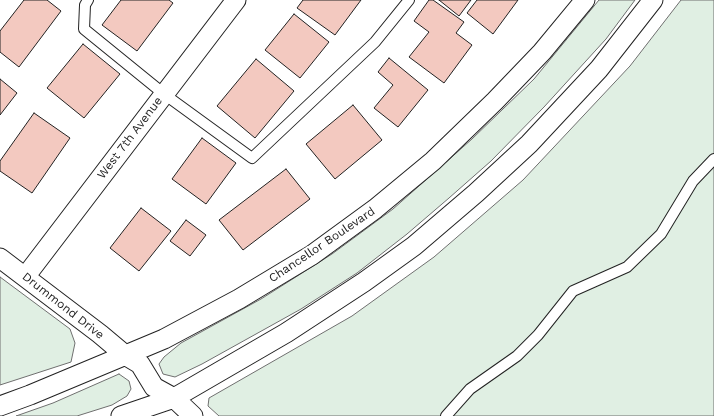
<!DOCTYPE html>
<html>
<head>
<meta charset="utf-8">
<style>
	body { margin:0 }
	canvas { display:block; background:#fff }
</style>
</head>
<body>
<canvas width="714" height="416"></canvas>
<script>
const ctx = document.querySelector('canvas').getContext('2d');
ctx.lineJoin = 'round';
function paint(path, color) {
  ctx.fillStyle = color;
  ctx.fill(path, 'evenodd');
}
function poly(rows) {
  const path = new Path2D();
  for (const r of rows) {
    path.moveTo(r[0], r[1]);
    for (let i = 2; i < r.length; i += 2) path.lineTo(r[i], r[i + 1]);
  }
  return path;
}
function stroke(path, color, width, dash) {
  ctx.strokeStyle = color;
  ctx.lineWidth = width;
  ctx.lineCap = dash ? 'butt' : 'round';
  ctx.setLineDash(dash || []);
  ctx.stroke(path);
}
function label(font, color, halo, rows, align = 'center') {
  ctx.font = font + ' "Work Sans",sans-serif';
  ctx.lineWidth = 4;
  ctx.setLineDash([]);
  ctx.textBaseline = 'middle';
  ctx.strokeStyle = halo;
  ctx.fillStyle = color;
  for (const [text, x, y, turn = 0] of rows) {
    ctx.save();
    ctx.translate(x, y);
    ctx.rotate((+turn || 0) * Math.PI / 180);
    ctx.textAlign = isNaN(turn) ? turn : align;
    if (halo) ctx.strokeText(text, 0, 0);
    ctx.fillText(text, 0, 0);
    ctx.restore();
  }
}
const green = poly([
	[599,0,635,0,606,39,544,107,491,161,449,198,407,234,357,273,301,309,202,364,175,377,163,374,159,364,164,357,181,343,261,299,332,254,393,209,472,139,534,79,599,0],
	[681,0,714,0,714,416,219,416,208,406,209,398,352,316,434,257,523,180,630,66,681,0],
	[0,277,70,329,75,343,71,362,0,385,0,277],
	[119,374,129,381,131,389,127,396,112,405,77,416,16,416,53,403,119,374]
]);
paint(green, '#e0efe3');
stroke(green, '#6f6f6f', 1);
const building = poly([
	[24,0,47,0,61,11,19,67,0,52,0,31,24,0],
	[121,0,169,0,173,3,137,51,102,25,121,0],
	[303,0,361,0,335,35,297,8,303,0],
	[429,0,433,0,464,22,456,33,472,45,444,83,409,57,429,32,414,21,429,0],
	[439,0,471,0,459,16,439,0],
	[477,0,518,0,493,34,467,13,477,0],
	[294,14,329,42,300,78,265,50,294,14],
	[83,44,120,74,84,118,47,88,83,44],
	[389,58,428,90,398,127,374,108,393,85,378,72,389,58],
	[256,59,294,91,255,138,217,106,256,59],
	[0,79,17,93,0,115,0,79],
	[353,105,382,140,335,179,306,144,353,105],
	[34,113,70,138,32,193,0,171,0,161,34,113],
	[202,138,236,163,206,204,172,179,202,138],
	[286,169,310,199,243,250,219,220,286,169],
	[141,208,171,231,139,271,110,248,141,208],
	[186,220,206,235,190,256,170,241,186,220]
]);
paint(building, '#f3c9c0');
stroke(building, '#222', 1);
const lane = poly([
	[88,0,85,5,84,29,164,94,252,158,375,42,409,0],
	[446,416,470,389,517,356,538,335,573,291,627,267,661,234,693,181,714,159]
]);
const street = poly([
	[0,258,100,334,125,355,140,364,154,387,174,398,193,416],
	[25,277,236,0],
	[0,406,30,395,164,339,239,299,312,255,375,209,433,161,495,101,542,52,585,0],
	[121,416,174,398,286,333,364,282,414,246,476,193,529,144,599,69,653,0]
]);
stroke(lane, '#222', 12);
stroke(street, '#222', 21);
stroke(lane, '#fff', 10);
stroke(street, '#fff', 19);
label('12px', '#222', '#fff', [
	["West 7th Avenue",130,138,-53],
	["Chancellor Boulevard",322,245,-34],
	["Drummond Drive",63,306,38]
]);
</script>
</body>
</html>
